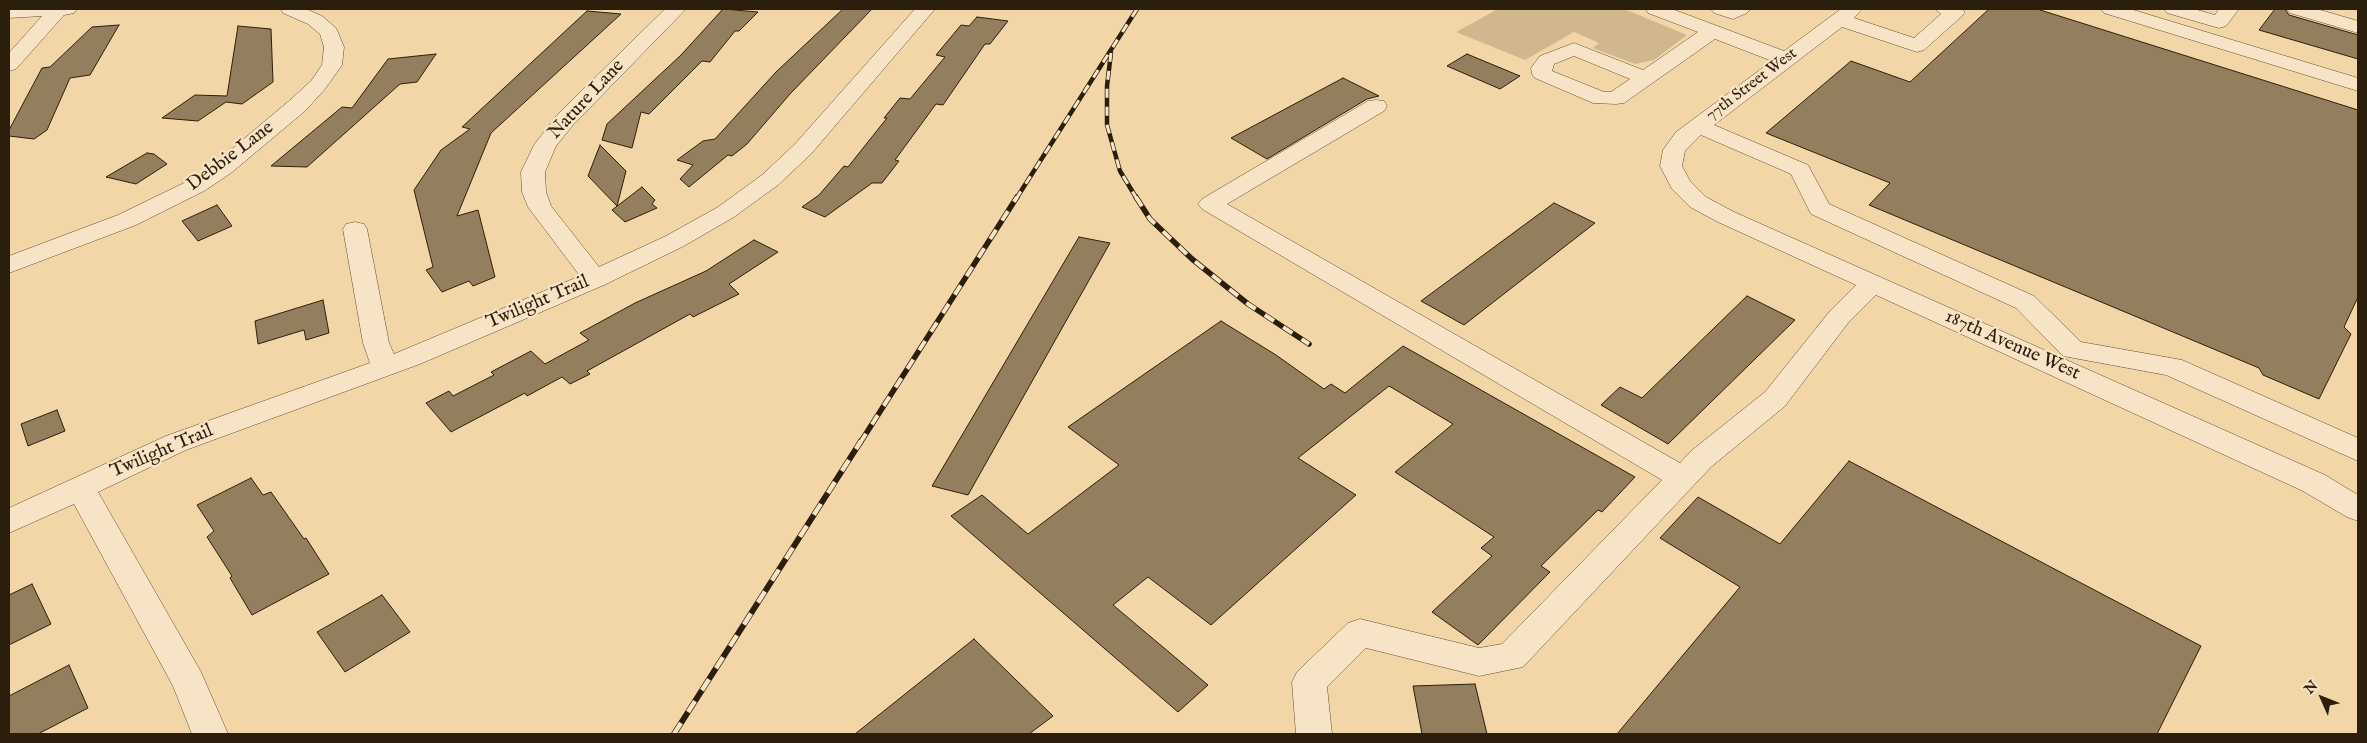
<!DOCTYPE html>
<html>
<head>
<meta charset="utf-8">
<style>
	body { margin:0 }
	#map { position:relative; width:2367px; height:743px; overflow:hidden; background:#f3d6a8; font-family:"IM FELL English",serif }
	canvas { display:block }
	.frame { position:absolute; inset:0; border:10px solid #2c1e0c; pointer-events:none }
	.north { position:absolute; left:2297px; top:673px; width:50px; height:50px; -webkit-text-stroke:4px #f7e4c6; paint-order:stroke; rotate:314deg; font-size:14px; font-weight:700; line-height:20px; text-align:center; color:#2c1e0c }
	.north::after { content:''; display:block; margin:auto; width:18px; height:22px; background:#2c1e0c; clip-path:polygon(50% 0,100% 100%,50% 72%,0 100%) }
</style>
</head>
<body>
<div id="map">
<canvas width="2367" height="743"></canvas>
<div class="frame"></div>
<div class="north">N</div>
</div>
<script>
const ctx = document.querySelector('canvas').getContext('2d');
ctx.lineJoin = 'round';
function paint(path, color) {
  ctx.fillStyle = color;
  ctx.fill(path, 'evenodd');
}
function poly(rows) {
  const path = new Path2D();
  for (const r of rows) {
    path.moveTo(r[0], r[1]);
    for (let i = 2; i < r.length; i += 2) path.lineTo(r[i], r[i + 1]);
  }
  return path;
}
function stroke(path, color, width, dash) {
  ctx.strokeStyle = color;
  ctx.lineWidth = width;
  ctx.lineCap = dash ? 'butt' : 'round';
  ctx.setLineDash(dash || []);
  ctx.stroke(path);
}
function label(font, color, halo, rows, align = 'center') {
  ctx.font = font + ' "IM FELL English",serif';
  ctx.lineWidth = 4.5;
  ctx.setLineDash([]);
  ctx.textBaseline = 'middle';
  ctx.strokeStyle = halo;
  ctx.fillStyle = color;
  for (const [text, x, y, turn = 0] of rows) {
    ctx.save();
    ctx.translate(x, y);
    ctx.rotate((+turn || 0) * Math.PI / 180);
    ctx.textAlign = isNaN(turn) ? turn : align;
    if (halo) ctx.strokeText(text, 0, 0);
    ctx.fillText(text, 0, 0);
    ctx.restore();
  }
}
paint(poly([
	[1498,9,1624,9,1687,35,1654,60,1635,64,1593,48,1599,43,1574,32,1525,60,1456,32]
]), '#d1b78d');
const building = poly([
	[723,9,758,12,739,31,735,31,710,62,702,61,649,114,641,112,632,148,602,140,607,124,681,55,723,9],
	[843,9,872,9,790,94,747,144,732,156,728,155,689,187,680,179,693,165,677,160,703,141,715,139,776,72,843,9],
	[1989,9,2037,9,2358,110,2358,297,2344,327,2351,334,2319,399,2263,375,2259,368,1869,205,1890,183,1766,133,1851,61,1910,82,1989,9],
	[2275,9,2285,9,2289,15,2358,35,2358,59,2259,30,2275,9],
	[587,11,621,14,491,133,457,216,478,210,495,277,473,286,469,281,442,292,426,270,433,267,414,190,441,150,470,129,462,127,587,11],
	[977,17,1008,21,990,44,985,44,943,105,936,104,895,160,899,161,882,183,872,183,825,217,802,207,819,195,844,166,848,167,887,118,884,118,900,98,910,99,945,57,936,55,961,25,969,26,977,17],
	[119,25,90,75,70,78,47,130,34,139,9,136,9,130,42,68,50,67,92,27,119,25],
	[238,26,271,29,273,82,242,104,226,102,198,121,162,118,195,95,227,96,238,26],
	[436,54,417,82,400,84,307,167,271,166,342,107,352,108,388,59,436,54],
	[1467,54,1520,76,1500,89,1447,66,1467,54],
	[1343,78,1379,96,1367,99,1267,159,1231,138,1343,78],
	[600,145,626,171,617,206,588,176,600,145],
	[147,153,154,154,167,164,136,184,106,177,147,153],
	[642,187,655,200,652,204,657,208,625,222,612,210,642,187],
	[1554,203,1595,223,1464,325,1421,301,1554,203],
	[217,205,232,226,198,241,182,221,217,205],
	[1079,237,1110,243,968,495,932,486,1079,237],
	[754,240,778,252,729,284,739,294,693,317,690,314,587,371,590,374,570,384,562,377,527,396,525,393,451,432,426,403,449,391,453,396,494,375,491,372,531,351,545,364,589,340,580,333,635,303,706,271,754,240],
	[1747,296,1795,320,1668,444,1601,405,1620,387,1642,398,1747,296],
	[323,300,329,333,306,340,304,330,258,344,255,321,323,300],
	[1221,321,1276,355,1324,389,1331,384,1345,393,1403,346,1635,477,1602,512,1598,510,1541,566,1550,572,1478,645,1432,612,1492,556,1481,548,1494,537,1395,472,1453,424,1389,386,1298,458,1356,495,1211,625,1148,577,1113,605,1208,685,1178,712,951,516,982,495,1028,534,1119,465,1068,427,1221,321],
	[57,410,65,431,28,446,21,424,57,410],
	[1849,461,2201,646,2157,734,1617,734,1740,587,1660,538,1698,497,1780,544,1849,461],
	[251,478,263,495,271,492,304,539,306,538,329,574,252,615,230,578,232,576,207,537,214,531,197,505,251,478],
	[32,584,51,624,9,645,9,595,32,584],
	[382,595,410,632,345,672,317,632,382,595],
	[974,639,1053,716,1029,734,855,734,974,639],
	[69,665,88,708,38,734,9,734,9,696,69,665],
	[1475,684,1487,734,1422,734,1413,686,1475,684]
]);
paint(building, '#937e5d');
stroke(building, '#2c1e0c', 1);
const minor = poly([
	[9,9,77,9,74,13,64,15,16,69,9,71,9,53,42,16,9,18,9,9],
	[281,9,306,9,322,16,336,28,344,47,342,65,325,89,305,111,231,173,204,191,136,225,9,273,9,256,118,215,188,181,215,163,289,101,311,81,322,65,324,47,320,34,308,24,283,13,281,9],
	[665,9,686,9,573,125,556,146,545,172,546,192,551,206,599,267,666,236,718,207,762,175,795,144,915,9,935,9,811,154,778,185,734,217,684,246,604,285,420,364,186,450,98,492,201,672,228,734,192,734,173,686,74,504,9,533,9,508,166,436,370,363,363,343,343,229,346,224,355,222,364,224,367,229,389,343,394,354,580,276,528,207,522,192,521,172,534,145,557,115,665,9],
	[1646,9,1672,9,1784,51,1841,9,1862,9,1854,18,1914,38,1941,14,1935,9,1962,9,1965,12,1962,16,1924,50,1917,52,1842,27,1714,125,1808,165,1829,204,2034,296,2081,342,2182,360,2358,438,2358,461,2166,375,2063,356,2016,308,1811,214,1791,174,1701,135,1685,151,1682,166,1690,181,1706,197,1734,212,2325,475,2358,495,2358,521,2347,517,2303,491,1876,295,1848,323,1785,406,1711,467,1523,667,1479,676,1366,648,1327,687,1332,734,1296,734,1292,682,1297,672,1348,623,1360,619,1479,648,1502,644,1662,480,1202,209,1198,204,1202,199,1368,101,1376,100,1384,101,1387,106,1384,111,1227,204,1680,463,1691,451,1765,392,1830,311,1856,285,1718,222,1690,207,1672,189,1660,166,1663,150,1676,132,1772,61,1715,39,1624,103,1616,104,1593,103,1535,78,1532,74,1531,68,1540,56,1574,43,1643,70,1698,32,1648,13,1646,9],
	[1574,56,1630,79,1611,92,1604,92,1552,71,1554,64,1574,56],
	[1711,9,1750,9,1747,13,1733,19,1714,13,1711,9],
	[2101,9,2130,9,2358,78,2358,91,2104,13,2101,9],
	[2164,9,2194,9,2215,15,2219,9,2239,9,2226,26,2219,28,2167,13,2164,9],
	[2287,9,2317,9,2358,21,2358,33,2290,13,2287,9]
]);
stroke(minor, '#5e4c33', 1);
paint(minor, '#f7e4c6');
const railFar2 = poly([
	[1111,53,1107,86,1107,125,1120,171,1137,199],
	[1016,199,1137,9]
]);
const railFar1 = poly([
	[1136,197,1150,219,1192,259,1248,304,1309,344],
	[860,443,1017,197]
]);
const rail = poly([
	[674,734,861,441]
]);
stroke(railFar2, '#2c1e0c', 4.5);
stroke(railFar1, '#2c1e0c', 5.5);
stroke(rail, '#2c1e0c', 6);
stroke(railFar2, '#f7e4c6', 3, [9]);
stroke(railFar1, '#f7e4c6', 4, [11]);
stroke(rail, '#f7e4c6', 4.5, [13]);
label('16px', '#2c1e0c', '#f7e4c6', [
	["77th Street West",1752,85,-37]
]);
label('19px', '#2c1e0c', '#f7e4c6', [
	["Nature Lane",587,100,-47],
	["Debbie Lane",231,157,-37],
	["Twilight Trail",538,303,-23],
	["187th Avenue West",2012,346,24],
	["Twilight Trail",162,452,-23]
]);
</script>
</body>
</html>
